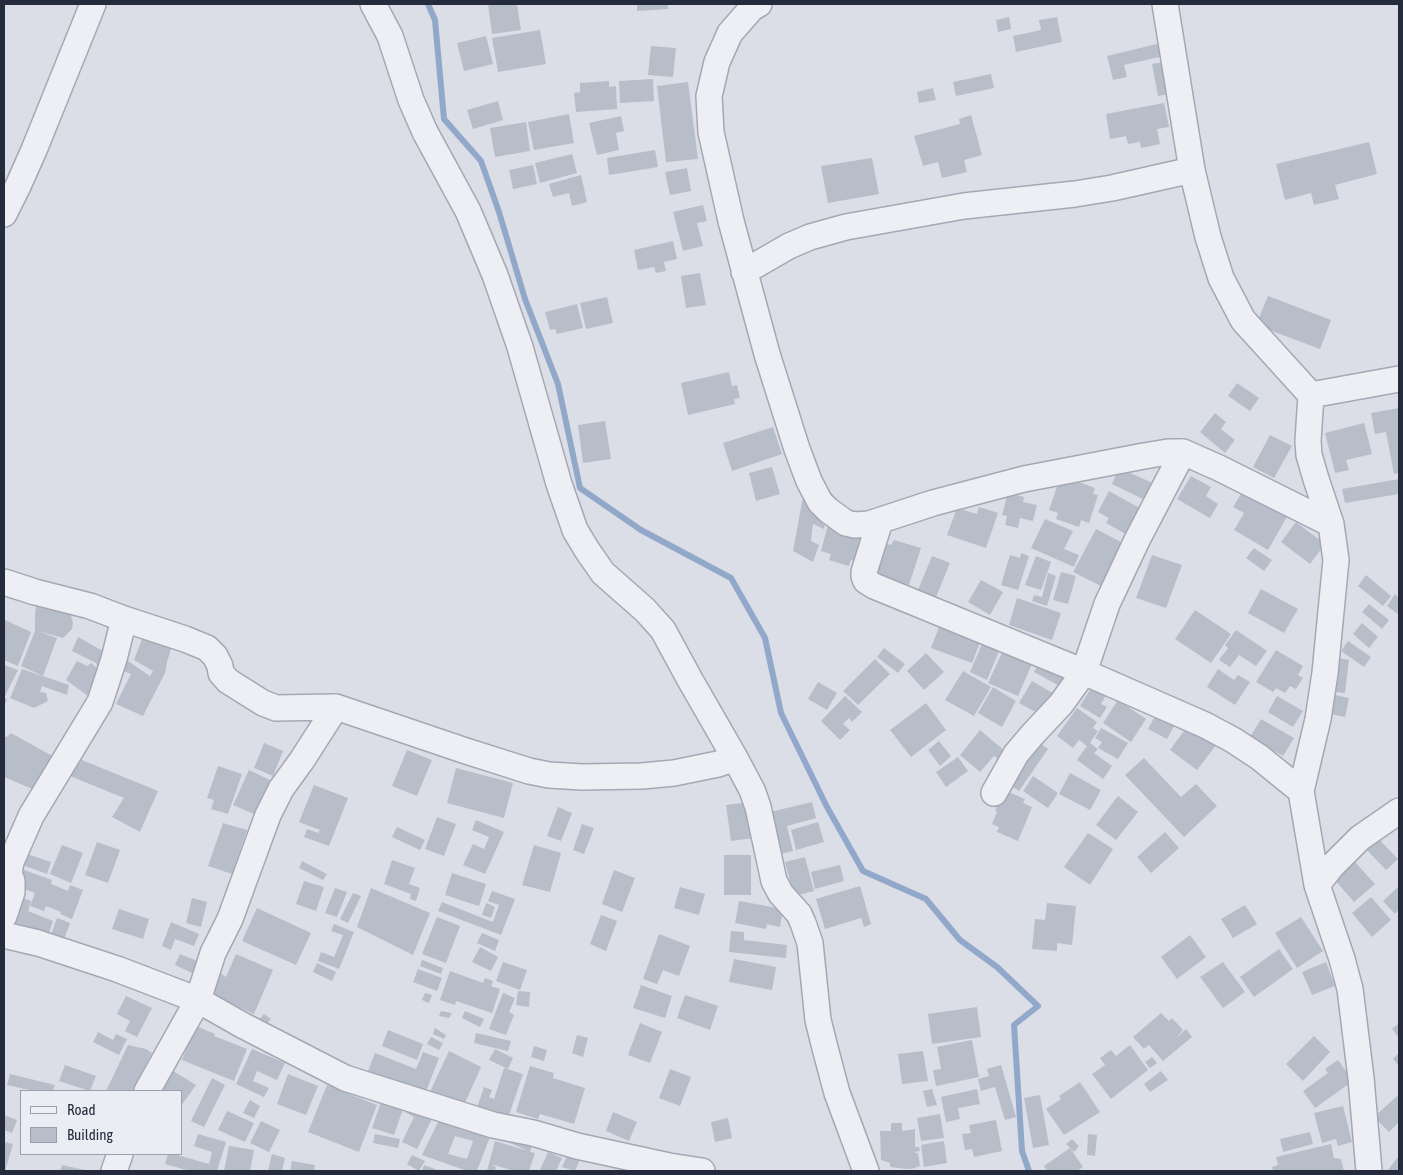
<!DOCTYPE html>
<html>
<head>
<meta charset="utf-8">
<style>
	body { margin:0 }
	#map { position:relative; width:1403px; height:1175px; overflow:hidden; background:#dbdee6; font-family:"Asap Condensed",sans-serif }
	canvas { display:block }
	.frame { position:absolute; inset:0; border:5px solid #242b3d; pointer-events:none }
	.legend { position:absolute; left:20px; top:1090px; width:162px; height:65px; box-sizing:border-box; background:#eaedf4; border:1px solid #9b9fab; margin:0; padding:6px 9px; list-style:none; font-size:15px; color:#242b3d }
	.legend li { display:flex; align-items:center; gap:10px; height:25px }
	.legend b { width:25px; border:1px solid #9b9fab }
</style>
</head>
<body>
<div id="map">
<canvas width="1403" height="1175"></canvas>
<div class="frame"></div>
<ul class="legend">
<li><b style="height:6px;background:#edeff5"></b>Road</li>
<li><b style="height:14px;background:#b8bdca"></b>Building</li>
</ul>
</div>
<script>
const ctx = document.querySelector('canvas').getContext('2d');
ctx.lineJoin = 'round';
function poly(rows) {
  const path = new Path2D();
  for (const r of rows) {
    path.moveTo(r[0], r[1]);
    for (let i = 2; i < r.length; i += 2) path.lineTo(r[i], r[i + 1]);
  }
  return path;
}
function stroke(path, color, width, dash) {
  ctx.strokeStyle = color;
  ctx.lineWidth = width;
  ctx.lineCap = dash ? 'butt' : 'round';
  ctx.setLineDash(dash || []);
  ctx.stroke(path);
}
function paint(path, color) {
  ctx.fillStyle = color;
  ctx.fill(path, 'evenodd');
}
stroke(poly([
	[428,4,435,20,444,119,481,161,499,212,525,299,558,384,580,488,641,530,731,578,765,638,781,713,827,807,863,871,926,899,960,940,997,967,1038,1006,1014,1025,1022,1151,1029,1171]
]), '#92a8ca', 6);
paint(poly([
	[488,4,517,4,521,30,492,34],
	[637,4,668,4,668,9,637,11],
	[1009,17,1011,29,998,32,996,20],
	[1057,17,1062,42,1016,52,1013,36,1041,30,1039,20],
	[540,30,546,64,498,72,492,38],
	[486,36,493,64,464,71,457,43],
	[1161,43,1164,56,1124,65,1127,77,1113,80,1107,56],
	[651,46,676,48,673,77,648,75],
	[1164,62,1170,94,1158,96,1152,64],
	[991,74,994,88,956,96,953,82],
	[653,79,654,101,620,103,619,81],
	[609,81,609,87,616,86,617,109,576,112,574,93,580,92,580,83],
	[688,82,698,159,666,162,657,86],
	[933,88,936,100,919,103,917,92],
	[498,101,503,120,473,129,467,110],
	[1164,103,1169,127,1157,129,1160,144,1141,148,1140,142,1128,144,1126,136,1110,139,1106,114],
	[569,114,574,143,534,150,528,122],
	[971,115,982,155,964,160,967,172,942,178,938,162,923,166,914,136,960,124,959,119],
	[621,116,624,131,616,133,619,150,597,155,589,123],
	[526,122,530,151,495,157,490,128],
	[1369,142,1377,174,1335,185,1339,199,1314,205,1311,193,1285,200,1276,164],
	[655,150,658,167,609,175,607,158],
	[572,154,577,173,540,183,535,163],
	[872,158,879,194,828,203,821,166],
	[533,165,537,184,513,189,509,170],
	[687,168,691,191,670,195,665,172],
	[581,175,587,202,572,206,569,193,553,197,549,184],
	[703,205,707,221,697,223,703,246,683,251,673,212],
	[673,241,677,259,664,262,666,271,656,273,654,267,638,270,634,250],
	[700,273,706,305,686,308,681,276],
	[1268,296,1331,320,1320,349,1256,325],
	[607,297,613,323,586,329,580,303],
	[577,304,583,328,557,334,555,329,550,330,545,312],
	[729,372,732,386,737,385,740,398,734,399,735,404,688,415,681,383],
	[1237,383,1259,398,1250,411,1228,396],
	[1399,408,1399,473,1394,474,1386,432,1375,434,1371,413],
	[1215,413,1226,422,1221,429,1235,440,1225,453,1200,432],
	[605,421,611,459,583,463,578,425],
	[1364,423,1372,454,1346,460,1349,470,1335,473,1325,433],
	[773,427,782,454,732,471,723,443],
	[1270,435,1292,446,1274,478,1253,467],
	[772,467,780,494,756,501,749,473],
	[1119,468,1155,484,1147,501,1112,484],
	[1191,476,1211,487,1206,496,1218,504,1210,518,1177,499],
	[1068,478,1095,488,1093,494,1098,495,1089,523,1081,520,1079,527,1056,519,1058,513,1049,510,1059,481],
	[1399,479,1399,494,1345,503,1342,489],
	[1244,489,1288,515,1268,550,1234,530,1244,513,1233,507],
	[1109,491,1143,510,1129,536,1106,523,1109,518,1098,512],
	[1008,493,1024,497,1023,502,1037,505,1033,521,1020,518,1018,528,1005,525,1007,516,1002,515],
	[803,497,827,513,824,529,813,524,811,541,819,545,813,562,793,551],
	[979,507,998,513,986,548,947,535,957,508,977,514],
	[1045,519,1073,531,1064,549,1079,555,1074,567,1031,548],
	[1296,522,1325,544,1310,564,1281,542],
	[828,525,864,535,856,562,851,560,849,566,829,560,831,554,821,551],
	[1096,529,1125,544,1107,589,1073,572],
	[894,540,921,548,909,585,877,575,887,544,891,545],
	[1254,548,1272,560,1264,571,1246,558],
	[1021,553,1029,556,1018,590,1001,585,1010,555,1020,558],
	[1152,555,1182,565,1166,608,1136,598],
	[932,556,950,563,936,597,918,590],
	[1036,556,1051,562,1041,590,1025,585],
	[1061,572,1076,576,1068,604,1053,600],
	[1048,573,1056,576,1047,606,1032,601,1034,595,1042,597],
	[1366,575,1391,596,1383,606,1358,586],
	[981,580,1003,592,990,615,968,602],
	[1261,589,1298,609,1284,633,1248,613],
	[1395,594,1399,598,1399,615,1387,606],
	[1017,598,1061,613,1052,640,1009,625],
	[37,604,69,608,73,623,72,629,63,638,38,631,57,638,43,676,21,666,35,631,35,612],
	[1369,604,1389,620,1382,629,1362,612],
	[1195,610,1231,634,1211,663,1175,639],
	[5,620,31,632,18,666,4,660,4,625],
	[941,622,982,637,972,663,931,648],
	[1362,623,1378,637,1369,648,1353,634],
	[146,629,174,639,167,662,165,673,143,716,116,704,131,674,119,669,125,659,150,676,153,671,134,660],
	[1236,630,1267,651,1256,666,1239,655,1230,667,1219,660,1228,648,1225,645],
	[78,637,110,655,91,698,66,680,77,661,87,666,91,663,98,669,96,663,72,651],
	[985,637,1002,644,987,680,970,672],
	[1348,641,1371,657,1364,667,1341,651],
	[1006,644,1035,657,1018,696,988,683],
	[884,648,905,664,898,673,877,657],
	[1276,650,1303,666,1298,675,1303,678,1296,689,1290,686,1285,693,1276,688,1273,692,1256,682],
	[926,653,944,672,924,690,907,671],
	[1043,657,1074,674,1065,689,1034,672],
	[1338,658,1349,660,1345,693,1334,692],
	[875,659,890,674,858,705,843,691],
	[4,665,18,670,4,698,7,699,4,707],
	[22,669,69,685,67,695,42,686,40,692,46,693,48,701,34,708,10,698],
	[1218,669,1234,680,1238,675,1250,682,1235,705,1207,687],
	[963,671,991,687,974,716,945,700],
	[1032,681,1056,695,1043,716,1019,703],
	[818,682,837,693,827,710,808,699],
	[1095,682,1109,690,1101,704,1107,707,1100,718,1080,706],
	[993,687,1016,701,1002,727,978,713],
	[1335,695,1349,698,1345,717,1331,714],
	[845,696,862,712,852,722,849,718,843,724,850,730,840,740,821,721],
	[1277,696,1303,711,1293,727,1268,712],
	[1118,700,1146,719,1131,742,1103,723],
	[926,703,946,730,911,757,890,730],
	[1077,708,1097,722,1093,728,1098,731,1090,743,1098,749,1094,753,1112,766,1103,779,1077,760,1087,746,1079,740,1073,748,1057,736],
	[1159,709,1178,719,1167,739,1148,729],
	[1261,719,1294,738,1283,756,1250,737],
	[1189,724,1217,744,1197,770,1170,750],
	[1101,728,1128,743,1118,759,1098,748,1102,742,1095,738],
	[980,730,1011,756,1004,764,994,756,980,772,960,755],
	[11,733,56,758,37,791,4,777,4,736,7,737],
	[1036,740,1048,749,1019,791,1006,782],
	[939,741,951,756,940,766,928,750],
	[264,743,283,751,273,776,254,768],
	[407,750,432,760,417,796,392,786],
	[958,757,968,771,946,787,936,772],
	[77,758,158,791,140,832,112,817,124,798,70,776],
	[1144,758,1181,797,1196,784,1217,806,1184,837,1125,775],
	[218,766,242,774,228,814,211,809,214,800,207,798],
	[456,768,513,783,504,818,447,803],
	[249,770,270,780,254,814,233,805],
	[1070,773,1101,790,1090,810,1059,794],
	[1033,776,1058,793,1048,808,1023,791],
	[314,785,348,798,329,846,304,837,307,829,318,833,320,830,299,822],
	[1004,790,1025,799,1023,803,1032,807,1018,841,997,832,999,827,992,824,997,812,995,811],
	[1118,796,1138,812,1116,840,1096,825],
	[749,802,754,838,731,841,726,805],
	[812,802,816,818,787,826,793,851,776,855,766,813],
	[558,807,572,813,561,841,547,836],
	[437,817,456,824,444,856,425,849],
	[476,820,504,832,485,874,463,865,473,844,484,849,489,837,472,830],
	[818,822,824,842,796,850,791,830],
	[223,823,247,830,232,874,208,866],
	[582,824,594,828,584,854,573,850],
	[397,827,425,840,420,850,392,837],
	[1165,832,1179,848,1151,873,1137,857],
	[1088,833,1113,849,1090,885,1064,867],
	[1375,835,1398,859,1386,870,1363,846],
	[97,842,120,850,108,883,85,875],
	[62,845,83,853,71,883,50,874],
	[534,845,561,853,550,892,522,885],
	[21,852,51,862,47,874,17,863],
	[724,855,751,855,751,895,724,895],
	[805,857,814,891,794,896,785,862],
	[392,860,415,868,409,884,420,888,416,901,410,899,411,894,384,884],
	[302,861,327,874,323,880,299,868],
	[1354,861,1375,884,1354,902,1334,879],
	[840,865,844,881,815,889,811,872],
	[24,870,52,880,51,884,68,891,70,885,83,890,72,919,60,914,61,912,46,906,44,911,30,906,35,893,18,887],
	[614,870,635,878,622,912,602,904],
	[452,873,486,884,479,906,445,895],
	[304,881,324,887,316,911,296,904],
	[860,886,871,924,864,927,861,918,825,929,816,899],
	[1399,886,1399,910,1395,914,1383,901],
	[680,887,705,894,699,915,674,908],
	[335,888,347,892,337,917,325,913],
	[371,888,430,913,413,955,357,927],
	[492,891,515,899,501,935,438,911,442,902,493,922,499,905,488,901],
	[353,893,361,896,348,923,340,919],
	[17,896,31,901,28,911,53,921,48,935,7,920],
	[1371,897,1391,920,1372,937,1352,913],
	[192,898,207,902,201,927,186,923],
	[739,901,783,909,780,927,767,924,766,929,735,923],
	[486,903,495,907,491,918,482,915],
	[1047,903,1076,906,1072,945,1057,943,1057,951,1032,949,1035,919,1045,920],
	[1245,905,1257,924,1233,938,1221,919],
	[257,908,311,933,296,965,242,941],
	[119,909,149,919,143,939,112,929],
	[601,915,617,921,606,951,590,944],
	[437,917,460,926,446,963,422,954],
	[1301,917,1323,951,1297,968,1275,933],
	[57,918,70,923,64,940,51,935],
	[171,922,199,934,194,946,175,939,171,950,162,946],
	[334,924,354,932,339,969,318,961,321,952,334,957,343,935,331,931],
	[731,931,744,932,744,940,787,945,786,958,729,952],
	[482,933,499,940,495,951,477,943],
	[659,934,690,946,679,976,663,970,657,984,643,979],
	[1190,935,1206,957,1177,979,1161,957],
	[480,947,498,957,491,971,472,962],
	[1279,949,1293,969,1254,997,1240,977],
	[180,954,197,961,192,973,175,965],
	[236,954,273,970,254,1014,207,993,215,970,226,977],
	[734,959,776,967,772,990,729,982],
	[422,960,443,968,441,974,420,966],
	[503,962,527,970,520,990,496,981],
	[1223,962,1245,992,1223,1008,1200,977],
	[1326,962,1335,986,1312,995,1302,972],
	[317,963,336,972,332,981,313,972],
	[418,969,442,978,437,991,413,982],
	[450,971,483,983,485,978,493,981,491,986,500,989,492,1013,456,1001,455,1005,440,1000],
	[641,985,672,996,665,1018,633,1008],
	[518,991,530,992,529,1007,516,1005],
	[425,993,432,995,429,1003,422,1000],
	[503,993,515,998,509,1012,514,1015,506,1035,489,1029],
	[685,995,718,1006,710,1030,677,1018],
	[126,996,152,1008,137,1037,125,1031,130,1021,117,1014],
	[977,1007,981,1037,932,1044,928,1014],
	[441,1011,452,1013,449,1018,439,1016],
	[465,1011,484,1019,480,1027,462,1018],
	[1161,1013,1169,1021,1172,1018,1183,1030,1175,1039,1186,1029,1192,1037,1163,1061,1149,1045,1144,1049,1133,1037],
	[264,1014,271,1019,263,1028,256,1023],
	[640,1023,662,1032,650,1063,628,1055],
	[1399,1023,1399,1038,1392,1029],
	[196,1026,215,1034,214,1036,247,1049,234,1081,182,1060],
	[435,1028,446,1035,444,1039,433,1034],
	[388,1030,423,1044,417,1060,382,1046],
	[98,1032,113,1040,116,1034,127,1039,119,1055,93,1042],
	[476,1033,511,1041,508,1051,474,1043],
	[577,1035,588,1038,583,1057,572,1053],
	[1314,1036,1330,1052,1303,1081,1286,1064],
	[431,1037,443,1043,439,1050,427,1044],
	[972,1040,979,1077,936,1086,933,1070,941,1069,937,1047],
	[128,1045,146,1049,152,1053,132,1091,106,1091],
	[1130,1045,1148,1070,1111,1099,1092,1074,1105,1065,1100,1058,1111,1050,1116,1056],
	[534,1046,547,1050,544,1061,531,1057],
	[252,1049,285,1063,277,1080,257,1071,253,1081,269,1088,264,1097,236,1084],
	[495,1049,513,1058,508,1069,489,1060],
	[449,1051,481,1067,464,1105,430,1092],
	[923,1051,928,1081,902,1084,898,1054],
	[423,1052,439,1058,425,1094,368,1071,375,1053,416,1069],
	[1399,1053,1399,1066,1393,1059],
	[1152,1057,1157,1063,1150,1068,1145,1062],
	[1338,1060,1353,1081,1315,1108,1303,1091,1328,1073,1325,1069],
	[65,1065,96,1076,90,1091,59,1081],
	[1001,1065,1016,1117,1005,1120,995,1087,981,1091,978,1079,989,1076,987,1069],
	[530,1066,554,1073,553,1078,585,1088,574,1124,540,1114,538,1119,516,1112],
	[504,1068,523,1074,508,1118,477,1108,484,1087,492,1090,489,1097,494,1099],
	[170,1069,196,1085,181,1106,181,1091,155,1091],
	[670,1069,691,1077,680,1106,659,1098],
	[1161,1071,1168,1080,1150,1092,1144,1084],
	[10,1074,55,1085,53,1091,34,1091,7,1085],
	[288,1074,318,1086,306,1115,277,1104],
	[212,1078,225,1085,204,1127,191,1121],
	[1080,1082,1100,1112,1064,1135,1046,1109,1061,1099,1059,1096],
	[327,1085,377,1105,359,1152,308,1132],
	[932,1089,937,1105,927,1107,923,1091],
	[977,1089,980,1104,958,1108,960,1119,946,1122,941,1097],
	[1040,1095,1049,1145,1033,1148,1024,1098],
	[383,1096,405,1103,394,1135,372,1128],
	[1397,1096,1399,1098,1399,1122,1389,1132,1374,1117],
	[250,1100,260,1106,254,1118,243,1113],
	[409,1103,434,1115,417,1149,402,1142,414,1117,405,1112],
	[1343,1106,1352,1142,1338,1146,1336,1139,1322,1143,1314,1113],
	[227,1111,254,1123,245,1142,218,1130],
	[613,1112,637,1122,629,1141,606,1131],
	[940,1114,944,1138,921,1141,917,1118],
	[4,1115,17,1120,12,1133,4,1130],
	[440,1118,491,1134,477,1171,467,1171,422,1155],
	[455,1136,473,1141,467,1159,448,1154],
	[728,1118,732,1138,715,1142,711,1122],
	[996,1120,1002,1151,974,1157,972,1149,965,1150,962,1134,971,1133,969,1125],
	[261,1121,280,1130,269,1152,250,1143],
	[891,1123,902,1123,902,1131,915,1129,915,1147,919,1147,920,1151,915,1152,916,1153,918,1153,920,1166,916,1167,916,1168,907,1169,890,1167,890,1163,881,1160,880,1131,891,1131],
	[514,1132,534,1141,530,1152,535,1153,529,1171,514,1171,491,1164,496,1167,495,1171,487,1171,495,1141,528,1151,510,1143],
	[1310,1132,1313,1144,1283,1152,1280,1139],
	[198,1134,226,1142,217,1171,190,1171,165,1164,168,1154,174,1154,209,1164,212,1152,194,1146],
	[375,1134,400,1139,398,1148,373,1143],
	[1088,1134,1097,1135,1095,1156,1087,1155],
	[1072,1139,1079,1146,1074,1152,1066,1144],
	[944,1141,947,1163,924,1167,921,1145],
	[4,1142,13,1144,5,1171,4,1171],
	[1331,1144,1334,1158,1341,1159,1344,1171,1273,1171,1272,1167,1278,1165,1276,1157],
	[229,1146,254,1150,250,1171,224,1171],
	[1070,1148,1083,1167,1077,1171,1047,1171,1044,1166],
	[548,1152,562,1158,556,1171,544,1171,540,1170],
	[272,1154,285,1158,282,1171,268,1171],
	[568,1154,580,1159,575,1171,562,1167],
	[412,1155,425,1161,419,1171,407,1164],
	[1399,1156,1399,1171,1387,1171],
	[292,1161,315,1165,314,1171,290,1171],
	[62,1165,85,1170,85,1171,60,1171],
	[424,1165,440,1171,422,1171]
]), '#b8bdca');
const minor = poly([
	[373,4,390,36,411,100,425,132,468,211,495,275,520,347,559,484,575,530,587,550,603,573,645,610,663,630,689,678,735,758,752,790,758,807,774,881,781,894,799,914,803,923,810,943,818,1020,825,1048,837,1093,866,1171],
	[759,4,752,8,730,33,717,62,709,96,711,132,731,221,767,354,797,449,809,481,820,502,828,510,846,523,855,525,869,524,933,503,1024,479,1144,456,1168,452,1183,452,1219,468,1331,524],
	[1165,4,1192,170,1208,237,1221,278,1243,320,1311,395,1308,441,1309,455,1316,479,1331,524,1336,560,1325,673,1318,719,1301,791,1317,885,1342,959,1350,989,1361,1078,1369,1171],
	[4,214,18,186,34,150,93,4],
	[744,272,789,246,810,237,846,227,964,206,1075,194,1112,188,1192,170],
	[1311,395,1399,379],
	[880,521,864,572,864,576,866,581,874,586,1084,672,1205,725,1233,740,1259,757,1301,791],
	[4,582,35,592,90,606,124,619,185,639,207,648,215,656,220,666,221,673,228,681,263,703,276,708,336,707,466,751,529,771,549,775,582,777,642,776,674,773,718,764,735,758],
	[994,793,1016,754,1032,735,1061,704,1084,672,1107,604,1137,540,1183,452],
	[1317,885,1331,867,1360,838,1399,811],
	[4,916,12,892,12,881,9,874,11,862,31,816,100,702,114,659,124,619],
	[4,935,38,943,117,969,198,1000,242,1025,345,1078,493,1125,533,1133,577,1146,669,1166,702,1171],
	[147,1091,198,1000,213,953,230,919,268,815,281,789,302,760,336,707],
	[114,1171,120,1154]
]);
stroke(minor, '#a4a8b3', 28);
stroke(minor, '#edeff5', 25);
</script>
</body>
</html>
